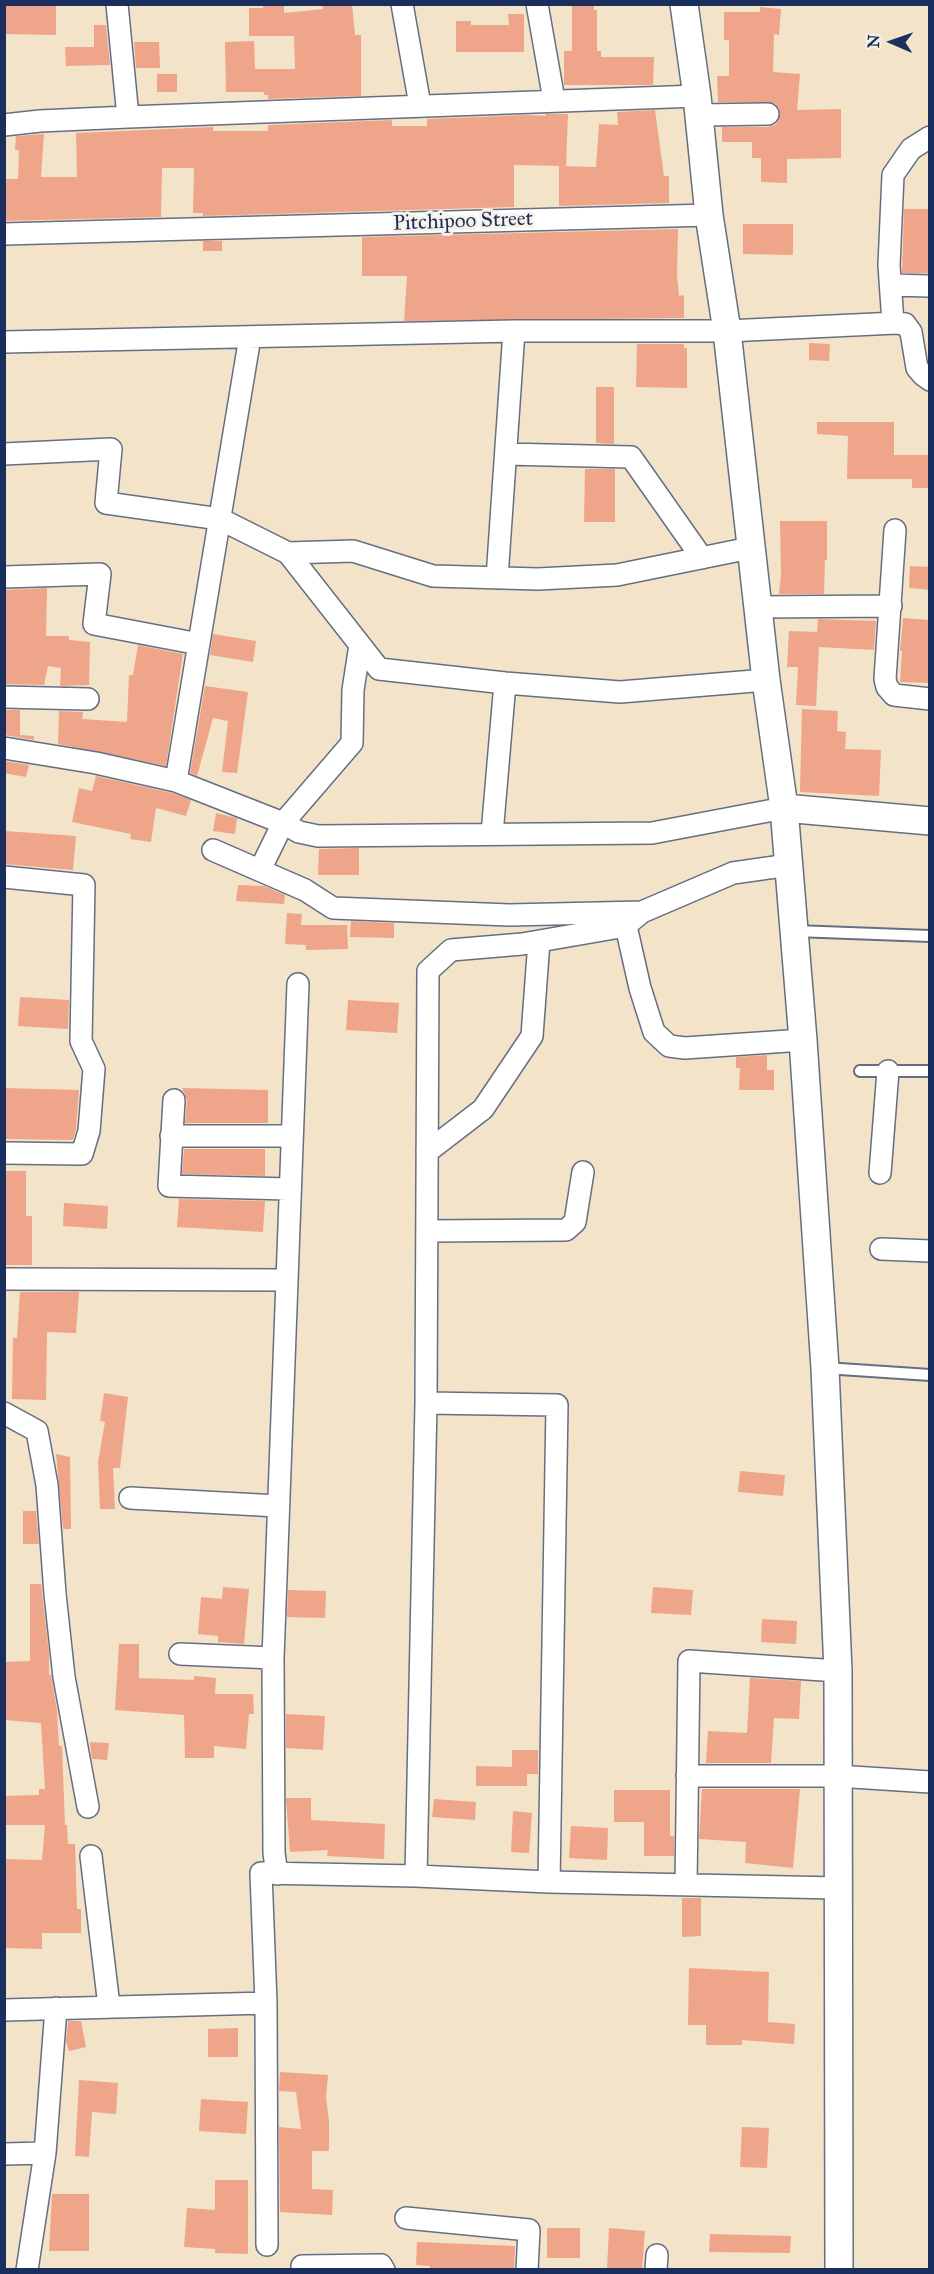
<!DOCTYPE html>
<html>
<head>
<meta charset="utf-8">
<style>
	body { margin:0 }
	#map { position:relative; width:934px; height:2274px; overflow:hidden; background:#f2e3c9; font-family:"IM FELL Great Primer",serif }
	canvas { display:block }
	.frame { position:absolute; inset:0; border:6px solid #1b2f5e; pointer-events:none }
	.north { position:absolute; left:862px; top:12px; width:60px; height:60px; -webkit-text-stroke:4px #f7f3e8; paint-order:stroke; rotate:272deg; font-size:16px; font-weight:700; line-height:24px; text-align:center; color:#1b2f5e }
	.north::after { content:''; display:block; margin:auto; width:21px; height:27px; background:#1b2f5e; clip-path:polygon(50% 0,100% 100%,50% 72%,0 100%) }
</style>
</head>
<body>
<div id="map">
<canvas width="934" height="2274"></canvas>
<div class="frame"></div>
<div class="north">N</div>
</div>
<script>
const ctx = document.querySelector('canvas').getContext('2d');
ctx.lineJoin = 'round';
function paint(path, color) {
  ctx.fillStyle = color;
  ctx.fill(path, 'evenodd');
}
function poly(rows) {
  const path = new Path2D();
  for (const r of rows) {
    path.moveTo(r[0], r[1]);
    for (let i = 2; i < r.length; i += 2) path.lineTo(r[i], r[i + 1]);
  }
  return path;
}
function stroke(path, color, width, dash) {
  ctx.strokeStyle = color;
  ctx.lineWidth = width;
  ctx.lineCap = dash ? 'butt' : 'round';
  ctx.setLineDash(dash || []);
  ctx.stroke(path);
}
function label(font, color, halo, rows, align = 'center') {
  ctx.font = font + ' "IM FELL Great Primer",serif';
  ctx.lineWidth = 6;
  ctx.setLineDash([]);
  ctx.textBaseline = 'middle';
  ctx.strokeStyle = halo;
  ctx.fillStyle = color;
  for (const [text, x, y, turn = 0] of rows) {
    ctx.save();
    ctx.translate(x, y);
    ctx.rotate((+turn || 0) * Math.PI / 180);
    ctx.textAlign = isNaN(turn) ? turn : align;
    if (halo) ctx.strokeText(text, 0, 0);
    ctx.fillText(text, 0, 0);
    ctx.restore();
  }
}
paint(poly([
	[4,4,56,4,56,35,4,34],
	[263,4,284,4,284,13,323,9,322,4,352,4,355,35,361,35,361,96,268,99,268,95,264,95,264,92,226,92,225,42,254,41,255,69,295,69,294,36,249,36,249,8,263,8],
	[572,4,594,4,594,10,597,10,597,51,601,51,601,57,654,57,653,85,564,85,564,51,572,51],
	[760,7,781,9,779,35,774,34,773,72,800,74,797,110,841,109,841,158,787,159,787,183,761,182,761,158,752,158,752,142,722,142,722,127,768,127,775,125,779,120,779,108,774,103,718,102,717,76,729,76,729,40,724,40,724,12,760,12],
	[508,14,524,14,524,52,456,52,456,21,471,21,471,25,509,25],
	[94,25,106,25,110,65,66,66,65,47,94,47],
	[134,42,159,42,160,68,136,68],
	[157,74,177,74,177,92,157,92],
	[655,110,664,176,669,176,669,203,559,206,559,166,596,167,599,124,618,125,617,112],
	[545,114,568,114,566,166,514,165,514,207,203,216,203,213,193,213,194,168,162,168,161,217,4,221,4,179,18,179,19,150,15,150,16,136,44,134,41,177,77,177,76,133,213,127,213,131,268,131,268,125,392,120,392,126,427,126,427,119,528,115,546,116],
	[904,209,930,209,930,273,902,273],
	[743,224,793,224,793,255,743,254],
	[678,229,677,275,679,296,684,295,684,318,404,321,407,276,362,276,362,237],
	[203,241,222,241,222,251,203,251],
	[809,343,830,344,829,361,809,360],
	[637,344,684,344,684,348,687,348,687,388,636,387],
	[596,387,614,387,614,444,596,443],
	[817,422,894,422,894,455,930,455,930,488,912,488,912,479,847,479,848,436,817,434],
	[585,469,615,469,615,522,584,522],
	[780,521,827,521,827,560,825,560,824,594,779,594,781,574],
	[910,566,930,567,930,590,909,588],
	[47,588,46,636,69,636,69,640,90,642,89,685,60,686,61,668,48,666,44,685,4,684,4,590],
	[903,618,930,620,930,683,900,682,902,651,900,651],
	[818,619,876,621,874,650,819,647,816,706,796,705,798,667,787,667,789,631,817,632],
	[213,634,256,641,253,662,210,655],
	[138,645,183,654,166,766,58,744,59,711,83,712,82,719,127,722,129,675,133,675],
	[205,686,248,692,237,773,222,772,228,721,213,718,197,776,190,773],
	[802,709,838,711,837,731,846,732,845,749,881,750,879,796,800,792],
	[4,710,20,710,20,735,34,736,34,740,4,735],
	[4,761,29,765,26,777,4,773],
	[96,776,172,793,191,800,186,816,156,808,151,842,130,839,131,834,72,822,79,788,92,791],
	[216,813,237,818,235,834,213,831],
	[4,831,76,836,73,870,4,864],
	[359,848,359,875,318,875,319,849],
	[238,885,264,886,285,895,284,904,236,901],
	[287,913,302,914,301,925,347,925,348,949,306,950,306,945,285,944],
	[351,921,394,923,394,938,350,937],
	[20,997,69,1000,68,1029,18,1026],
	[348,1000,399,1003,397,1033,346,1030],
	[767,1055,767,1070,774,1070,774,1090,739,1090,740,1068,736,1068,736,1057],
	[4,1088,79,1090,76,1129,73,1140,4,1139],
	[182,1088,268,1090,268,1123,185,1123,187,1100],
	[184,1149,265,1149,265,1176,182,1174],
	[4,1171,26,1171,26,1216,32,1216,32,1265,4,1265],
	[179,1199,265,1201,263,1232,177,1227],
	[64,1203,108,1206,107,1229,63,1226],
	[20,1292,79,1292,76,1333,47,1332,46,1400,12,1399,13,1338,17,1338],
	[104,1393,128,1397,120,1468,113,1468,115,1509,100,1509,98,1462,105,1422,100,1421],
	[56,1454,70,1457,71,1529,63,1529],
	[740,1471,785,1475,783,1496,738,1492],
	[23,1511,36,1511,39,1544,23,1544],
	[30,1584,41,1584,49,1653,49,1675,51,1675,57,1710,59,1746,62,1746,65,1825,67,1825,68,1844,75,1844,77,1909,81,1909,81,1933,42,1933,42,1949,4,1948,4,1859,42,1860,45,1825,4,1825,4,1796,39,1795,39,1789,45,1789,41,1723,4,1720,4,1662,30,1661],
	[223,1587,249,1589,244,1644,218,1642,218,1636,198,1634,201,1597,222,1599],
	[653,1587,693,1590,691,1615,651,1613],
	[288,1590,326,1591,325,1618,287,1617],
	[762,1619,797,1621,796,1644,761,1642],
	[119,1644,139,1644,139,1678,194,1680,194,1676,216,1678,215,1694,253,1694,254,1714,249,1714,246,1749,214,1746,214,1758,185,1758,184,1715,115,1710],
	[750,1678,801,1681,799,1719,774,1718,771,1763,706,1763,708,1731,747,1733],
	[286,1714,325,1716,323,1750,286,1748],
	[90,1742,109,1743,107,1760,92,1759],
	[512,1750,538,1750,538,1774,527,1774,527,1786,476,1786,476,1766,512,1767],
	[702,1789,800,1789,793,1868,745,1863,746,1842,699,1839],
	[614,1790,670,1790,670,1836,674,1836,674,1856,644,1856,644,1822,614,1822],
	[286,1798,311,1798,311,1820,385,1824,384,1859,327,1856,328,1850,290,1852],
	[434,1799,476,1802,475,1820,432,1817],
	[513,1811,532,1813,529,1853,511,1852],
	[571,1826,608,1828,607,1860,569,1858],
	[682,1898,701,1898,701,1936,682,1937],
	[689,1968,769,1972,768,2022,795,2024,794,2044,742,2040,742,2045,706,2045,706,2025,688,2025],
	[68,2021,81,2021,86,2047,69,2051,66,2041],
	[238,2028,238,2057,208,2057,208,2029],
	[280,2072,328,2075,326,2098,329,2120,329,2151,312,2151,312,2189,333,2190,332,2215,280,2212,279,2127,301,2129,296,2092,279,2091],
	[79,2080,118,2083,116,2114,92,2112,89,2157,75,2156],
	[201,2099,248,2102,246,2134,199,2131],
	[742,2127,769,2128,767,2168,740,2167],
	[215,2180,248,2180,248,2254,215,2253,215,2249,184,2247,187,2208,215,2210],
	[52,2194,89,2194,89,2251,49,2251],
	[547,2228,580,2228,580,2258,547,2258],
	[609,2228,645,2231,642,2270,607,2270],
	[710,2234,791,2236,790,2253,709,2252],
	[417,2242,515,2246,514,2270,430,2270,430,2266,416,2265]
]), '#efa589');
const service = poly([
	[795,931,930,936],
	[860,1071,930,1071],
	[825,1368,930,1375]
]);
const minor = poly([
	[117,4,128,117],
	[402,4,420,105],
	[537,4,554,100],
	[699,115,768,114],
	[4,125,40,121,128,117,697,96],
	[4,234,709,215],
	[891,285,930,286],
	[893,323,889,265,893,175,911,149,930,137],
	[4,342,514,331,727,331,896,323,905,324,911,332,917,368,923,375,930,380],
	[4,454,111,449,106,503,220,519,288,553,379,669,505,683,620,692,766,680],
	[506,454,631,457,702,558],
	[895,530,885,679,887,687,894,695,930,699],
	[288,553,353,551,433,576,538,579,617,575,750,548],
	[4,577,100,574,94,624,199,644],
	[497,578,514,331],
	[758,607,891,606],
	[4,697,88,699],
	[4,748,96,763,176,781,283,823,299,832,318,836,652,833,784,808],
	[176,781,250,337],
	[492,834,505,683],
	[213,850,305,890,333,908,509,915,642,912],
	[260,870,283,823,352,743,353,690,360,645],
	[4,877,84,885,81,1041,94,1069,89,1131,82,1154,4,1153],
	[631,921,642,912,733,873,789,865],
	[174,1100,169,1186,289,1189],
	[171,1136,291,1136],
	[427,1152,483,1109,532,1036,539,941],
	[880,1173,888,1071],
	[427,1231,566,1230,575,1222,583,1172],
	[881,1249,930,1251],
	[4,1279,286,1280],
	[426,1403,428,971,451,950,522,944,626,926,640,988,654,1032,669,1046,685,1048,803,1040],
	[4,1413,37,1431,47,1485,55,1594,64,1677,88,1807],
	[130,1498,278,1506],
	[180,1654,273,1658],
	[687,1776,837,1776,930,1782],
	[91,1856,109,2006],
	[277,1874,274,1853,273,1658,298,984],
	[416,1876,549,1882,837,1888],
	[686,1885,689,1661,838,1671],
	[4,2010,266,2003],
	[4,2154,45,2153],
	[406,2218,529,2230,527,2270],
	[267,2245,266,2003,261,1873,416,1876,426,1403,557,1405,549,1882],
	[302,2266,381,2265,384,2270],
	[27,2270,45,2153,56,2008],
	[656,2270,657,2255]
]);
const tertiary = poly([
	[684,4,697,96,709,215,727,331,766,680,784,808,803,1040,825,1368,838,1671,839,2270],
	[784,808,930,821]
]);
stroke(service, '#666e83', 14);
stroke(minor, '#666e83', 24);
stroke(tertiary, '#666e83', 30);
stroke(service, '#fff', 10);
stroke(minor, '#fff', 21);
stroke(tertiary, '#fff', 27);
label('21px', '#1b2f5e', '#f7f3e8', [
	["Pitchipoo Street",463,222,-2]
]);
</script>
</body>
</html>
